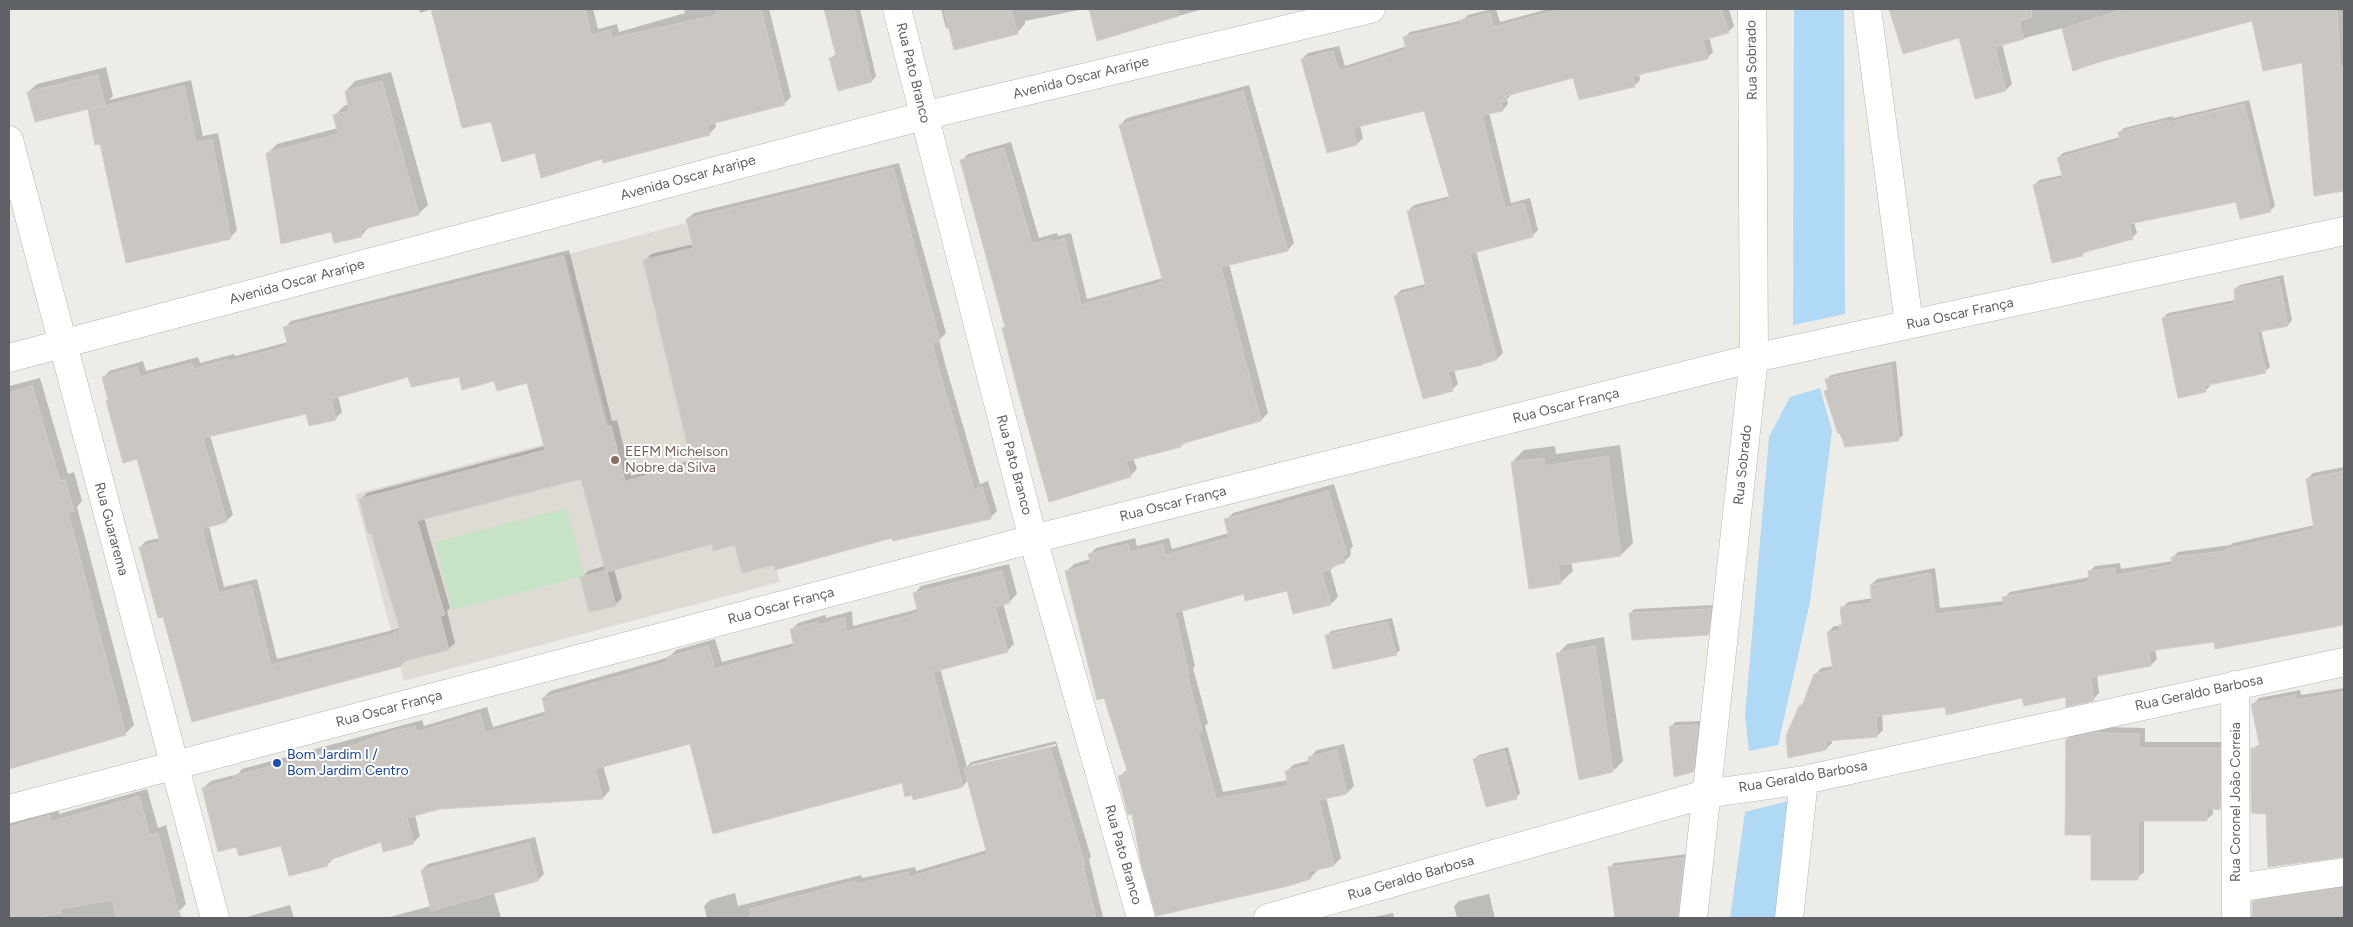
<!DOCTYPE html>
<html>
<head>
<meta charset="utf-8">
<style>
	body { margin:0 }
	#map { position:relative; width:2353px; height:927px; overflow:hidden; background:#eeece6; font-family:Figtree,sans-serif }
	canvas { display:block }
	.frame { position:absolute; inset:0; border:10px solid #5e6165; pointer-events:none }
</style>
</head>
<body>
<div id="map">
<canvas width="2353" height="927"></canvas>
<div class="frame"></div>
</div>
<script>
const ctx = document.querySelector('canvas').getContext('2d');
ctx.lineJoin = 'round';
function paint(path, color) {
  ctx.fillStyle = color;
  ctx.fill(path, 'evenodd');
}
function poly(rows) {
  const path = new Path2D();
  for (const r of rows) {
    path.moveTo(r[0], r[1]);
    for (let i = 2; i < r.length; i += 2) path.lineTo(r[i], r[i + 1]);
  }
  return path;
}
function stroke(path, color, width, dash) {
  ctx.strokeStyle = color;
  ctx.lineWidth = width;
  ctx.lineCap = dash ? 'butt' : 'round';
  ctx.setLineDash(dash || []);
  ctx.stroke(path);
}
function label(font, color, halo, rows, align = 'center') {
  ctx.font = font + ' Figtree,sans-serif';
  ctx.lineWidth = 4;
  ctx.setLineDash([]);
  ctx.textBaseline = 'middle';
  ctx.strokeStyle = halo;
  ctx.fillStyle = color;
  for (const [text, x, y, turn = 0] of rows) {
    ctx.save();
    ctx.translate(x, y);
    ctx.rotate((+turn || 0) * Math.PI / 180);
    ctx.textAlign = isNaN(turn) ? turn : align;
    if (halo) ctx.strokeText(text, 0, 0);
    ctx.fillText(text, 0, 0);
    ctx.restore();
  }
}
paint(poly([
	[686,223,780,582,404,681,355,494,609,427,565,255]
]), '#dedbd5');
paint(poly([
	[567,508,584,576,452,610,435,542]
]), '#c7e3c6');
paint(poly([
	[1794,9,1844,9,1845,314,1793,325],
	[1820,388,1832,431,1810,602,1778,745,1749,751,1745,716,1769,437,1790,397],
	[1792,800,1782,918,1730,918,1745,812]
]), '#afd9f5');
paint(poly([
	[419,9,593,9,598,29,617,24,619,32,685,13,684,9,769,9,791,97,784,104,715,122,716,127,709,134,603,158,536,152,492,120,462,126,432,9,420,13],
	[825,9,860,9,876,76,872,81,831,58,837,53],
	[941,9,1084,9,1025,21,1025,24,1017,33,946,28],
	[1090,9,1203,9,1098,39],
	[1492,9,1496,9,1500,22,1548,9,1729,9,1734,26,1728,32,1709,37,1713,52,1707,58,1639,73,1640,80,1634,86,1574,76,1513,93,1507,99,1508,104,1503,110,1489,112,1511,203,1530,198,1538,230,1532,236,1476,251,1503,353,1497,359,1482,364,1454,370,1458,384,1452,390,1395,296,1401,290,1426,284,1408,211,1414,205,1450,196,1425,109,1360,126,1363,138,1357,144,1327,152,1302,59,1308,53,1339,46,1345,66,1407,46,1405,37,1410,32,1463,20,1468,15],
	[1891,9,2343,9,2344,189,2315,195,2303,62,2253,20,2098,61,2074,69,2063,28,2002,44,2012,84,2006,90,1960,36,1904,52],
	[106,67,113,96,109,100,191,80,203,136,218,133,237,230,230,238,100,142,89,110,92,107,28,92,37,84],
	[391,72,428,205,418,214,370,226,361,236,332,231,268,153,277,144,338,128,335,115,344,106,349,104,346,91,355,81],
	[1249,85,1294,243,1288,250,1229,264,1268,413,1261,420,1186,441,1181,446,1133,458,1137,469,1130,476,1003,329,1006,326,961,161,968,154,1011,142,1039,238,1057,233,1058,236,1071,233,1087,299,1163,278,1120,125,1127,118],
	[2249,100,2275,206,2270,211,2237,201,2134,222,2137,233,2132,238,2087,250,2082,255,2034,185,2039,180,2063,175,2058,158,2063,153,2120,137,2119,133,2124,128,2173,116,2173,118],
	[899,163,946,333,939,340,946,367,980,484,988,481,997,511,991,517,775,563,736,544,713,543,614,569,622,598,615,605,582,578,588,571,605,566,582,477,424,518,450,608,447,611,455,643,448,649,407,659,401,665,193,720,164,616,140,547,146,541,160,538,137,458,109,400,103,378,109,371,143,361,146,371,198,357,200,363,234,354,235,356,288,342,285,328,291,321,569,250,612,421,617,420,631,476,693,460,645,261,651,254,694,244,687,219,694,213],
	[409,375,460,375,528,381,545,446,367,493,361,499,400,627,397,629,277,659,257,579,224,587,209,526,226,521,233,515,210,435,307,412,310,425,336,418,342,412,338,396],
	[2283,275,2292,320,2288,325,2261,330,2270,367,2265,371,2209,383,2210,386,2205,391,2163,318,2168,313,2235,300,2235,289,2240,285],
	[1896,361,1903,435,1898,440,1826,392,1829,388,1826,380,1831,375],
	[40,378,68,474,74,472,82,501,77,507,134,725,125,734,9,766,9,668,11,668,16,579,9,582,9,386],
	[1620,445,1633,543,1621,555,1571,562,1573,571,1560,583,1512,462,1524,450,1555,446,1556,454],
	[2344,467,2344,624,2216,647,2215,640,2155,649,2157,659,2151,665,2097,675,2099,693,2093,700,2067,696,2023,697,1882,714,1883,730,1877,736,1832,739,1832,743,1826,749,1800,706,1805,701,1815,675,1821,668,1834,666,1828,632,1834,626,1840,626,1843,623,1842,608,1848,602,1873,598,1871,585,1877,579,1935,568,1940,608,2004,601,2004,598,2010,592,2090,577,2089,572,2095,566,2120,563,2121,569,2173,561,2172,558,2178,552,2231,545,2233,543,2315,525,2307,479,2313,473],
	[1334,484,1353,546,1350,550,1351,555,1344,562,1330,569,1338,597,1331,604,1288,590,1245,592,1182,610,1195,666,1193,668,1208,723,1205,726,1223,792,1288,780,1286,772,1293,765,1310,760,1310,757,1317,750,1344,744,1354,786,1347,793,1326,797,1341,858,1334,865,1315,869,1317,871,1310,878,1133,812,1119,777,1128,769,1067,571,1074,564,1091,559,1089,555,1096,548,1135,538,1137,546,1169,538,1172,549,1229,533,1226,520,1233,513],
	[1009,564,1017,594,1009,602,1003,603,1014,644,1007,651,940,668,967,767,971,762,1056,741,1091,857,1089,859,1103,917,1101,918,707,918,704,906,710,900,735,893,738,906,861,875,862,878,915,867,916,871,987,850,968,780,963,786,913,793,903,781,691,743,603,766,610,790,603,798,440,808,415,815,420,836,413,843,381,841,335,857,327,865,282,844,237,846,203,788,211,781,238,774,242,769,422,720,424,726,487,707,493,727,547,711,543,698,550,691,656,661,669,657,676,650,715,639,722,662,794,643,791,630,798,623,825,615,826,618,852,611,853,626,918,609,914,594,921,586],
	[1056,744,1056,746,971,767,971,765],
	[1715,605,1712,629,1708,634,1630,614,1634,609],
	[1392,618,1400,650,1396,654,1327,636,1331,631],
	[1604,637,1623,761,1614,770,1580,779,1558,654,1567,644],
	[2344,688,2344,856,2267,813,2252,749,2261,743,2253,704,2259,698,2300,690,2301,695],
	[1702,721,1697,766,1693,770,1671,727,1675,722],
	[2105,727,2145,728,2145,742,2226,742,2226,802,2219,808,2213,808,2213,814,2206,820,2144,820,2144,872,2137,878,2093,834,2067,739,2074,733],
	[1508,747,1520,793,1516,798,1474,759,1479,755],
	[147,789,158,828,166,825,186,904,179,911,182,918,9,918,9,822,58,808,59,814],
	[535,837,544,874,538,880,494,893,501,918,386,918,431,906,422,870,428,864],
	[1688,854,1684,918,1617,918,1610,868,1614,863],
	[2344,883,2344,918,2253,918,2253,902,2259,896],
	[1489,894,1495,918,1457,918,1454,906,1459,901],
	[290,905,294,918,247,918,250,916],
	[1393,913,1394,918,1369,918]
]), '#0003');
const building = poly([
	[431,9,585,9,591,35,610,30,612,38,717,15,716,9,761,9,785,105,707,125,710,135,603,163,602,159,541,178,535,153,502,162,491,122,462,128,431,9],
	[824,9,854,9,872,82,838,91,829,58,836,56,824,9],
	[944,9,1011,9,1018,34,954,50,944,9],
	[1089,9,1177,9,1179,16,1097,41,1089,9],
	[1561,9,1721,9,1729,33,1703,40,1708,59,1633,76,1635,87,1630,88,1579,100,1573,78,1506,96,1507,101,1501,102,1503,111,1482,115,1505,208,1524,203,1533,237,1470,254,1497,360,1482,364,1483,365,1448,372,1453,391,1423,399,1394,296,1426,287,1407,211,1450,199,1424,111,1353,128,1357,145,1327,153,1301,59,1333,51,1339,71,1406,50,1403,37,1461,24,1460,20,1490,13,1494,27,1561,9],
	[1889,9,2031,9,2032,17,2019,21,2024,39,1995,47,2006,91,1975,99,1959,38,1903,54,1889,9],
	[2124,9,2337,9,2340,67,2344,67,2344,191,2314,196,2302,63,2263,71,2252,21,2099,62,2073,71,2062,29,2124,9],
	[98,75,105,105,35,122,27,92,98,75],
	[382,81,419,215,360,230,362,237,334,243,331,232,281,244,266,153,338,134,333,115,349,111,345,91,382,81],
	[184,86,196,142,212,140,231,239,126,263,100,144,95,145,88,110,184,86],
	[1243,91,1288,251,1221,267,1261,421,1181,444,1181,447,1126,461,1131,477,1049,502,1019,395,1002,328,1005,327,960,160,1004,148,1032,244,1050,239,1051,242,1065,239,1081,305,1163,282,1119,125,1243,91],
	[2244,104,2271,212,2240,219,2236,202,2129,224,2133,239,2082,253,2083,256,2052,263,2033,185,2063,178,2057,158,2120,140,2118,132,2168,120,2169,122,2244,104],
	[893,168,940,341,932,343,940,374,974,489,982,487,991,519,893,541,892,538,775,570,774,565,742,573,735,545,713,551,712,544,607,572,616,606,589,612,580,577,605,570,581,479,417,521,445,615,440,616,449,650,401,662,402,666,192,722,163,617,158,618,139,547,160,542,137,459,123,463,106,401,108,400,102,377,137,367,140,377,192,363,194,369,228,359,229,361,288,346,283,327,563,256,606,427,611,425,625,481,692,464,643,260,693,248,686,219,893,168],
	[408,377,411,387,459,377,462,390,494,381,497,391,527,383,545,450,359,499,368,534,371,533,400,630,393,632,394,634,271,665,251,585,219,593,202,529,227,522,203,438,306,414,309,426,336,420,331,399,408,377],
	[2279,279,2288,326,2257,332,2266,373,2204,386,2206,392,2178,398,2162,318,2235,303,2234,289,2279,279],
	[1891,365,1899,441,1845,447,1840,433,1838,434,1824,391,1828,390,1825,379,1891,365],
	[32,386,60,481,65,480,74,511,68,512,126,735,9,769,9,393,32,386],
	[1608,456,1621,556,1558,565,1561,584,1529,589,1511,462,1544,458,1545,466,1608,456],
	[2344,471,2344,625,2215,649,2214,642,2148,651,2151,666,2091,677,2094,701,2066,707,2066,697,2024,706,2022,698,1946,715,1945,707,1876,716,1877,737,1826,741,1826,750,1788,758,1786,736,1799,706,1802,706,1814,674,1833,670,1827,632,1840,631,1839,625,1842,625,1840,607,1872,603,1870,585,1930,573,1935,614,2004,606,2002,597,2089,582,2088,571,2115,568,2116,575,2172,565,2171,557,2226,551,2226,549,2314,529,2306,479,2344,471],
	[1328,491,1347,554,1343,555,1345,563,1331,566,1332,569,1322,572,1331,605,1293,614,1287,591,1245,601,1244,594,1175,613,1189,674,1187,675,1202,731,1198,732,1216,799,1288,786,1285,771,1310,765,1308,757,1337,750,1347,794,1319,800,1334,866,1307,872,1311,879,1288,886,1156,916,1141,863,1132,814,1128,815,1118,776,1128,773,1104,698,1097,700,1065,571,1091,564,1088,554,1128,544,1130,552,1163,544,1165,555,1229,538,1224,519,1328,491],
	[1002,571,1010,603,995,607,1008,652,933,672,963,787,913,800,912,795,905,797,902,783,713,834,690,744,595,769,603,799,440,809,407,818,414,844,383,852,381,842,327,861,328,866,289,876,281,846,239,856,236,847,218,852,202,788,235,779,233,776,354,745,394,731,415,726,417,732,480,713,485,733,546,716,542,698,648,668,668,661,667,657,708,646,715,669,794,647,790,629,818,622,819,625,845,617,846,632,918,613,913,593,1002,571],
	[1711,609,1708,635,1632,640,1629,613,1711,609],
	[1387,622,1397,655,1333,669,1325,635,1387,622],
	[1595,646,1613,772,1579,780,1556,653,1595,646],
	[2344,692,2344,857,2268,867,2266,814,2251,813,2251,748,2260,748,2251,704,2295,695,2295,700,2344,692],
	[1698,725,1693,772,1674,777,1669,726,1698,725],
	[2098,732,2099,733,2139,734,2139,748,2220,748,2220,810,2207,808,2207,821,2138,821,2138,880,2091,880,2091,835,2065,835,2066,739,2098,732],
	[1050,747,1085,865,1083,865,1096,918,751,918,750,909,855,881,856,884,908,872,910,877,987,854,964,768,1050,747],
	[1504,751,1517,799,1486,807,1473,759,1504,751],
	[139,796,150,835,158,833,180,918,117,918,112,900,60,909,61,913,36,918,9,918,9,827,50,815,51,822,139,796],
	[529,843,538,881,431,911,421,870,529,843],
	[1684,858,1678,918,1615,918,1608,867,1684,858],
	[2344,888,2344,918,2252,918,2252,901,2344,888]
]);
paint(building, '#cac7c3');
stroke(building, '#d2cec5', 1);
const street = poly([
	[897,9,1033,539,1141,918],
	[1867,9,1909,324],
	[9,140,215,918],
	[2235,685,2236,918],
	[2236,888,2344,872],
	[1268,918,1706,794,1804,780,2344,662],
	[1693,918,1754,358,1752,9],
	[1789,918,1804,780]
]);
const secondary = poly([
	[9,358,923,116,1371,9],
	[9,809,1033,539,1754,358,2344,231]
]);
stroke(street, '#b3b6b9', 29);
stroke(secondary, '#b3b5b9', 29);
stroke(street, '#fff', 28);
stroke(secondary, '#fff', 28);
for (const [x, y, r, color] of [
	[615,460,5,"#8d6e63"],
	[277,763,5,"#1a4fb4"]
]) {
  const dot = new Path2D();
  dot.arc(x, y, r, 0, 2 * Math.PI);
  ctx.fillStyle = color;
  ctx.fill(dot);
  stroke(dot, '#fff', 2);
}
label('14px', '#5e6165', '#fff', [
	["Rua Sobrado",1752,60,-91],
	["Rua Pato Branco",913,73,76],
	["Avenida Oscar Araripe",1081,78,-14],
	["Avenida Oscar Araripe",688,178,-15],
	["Avenida Oscar Araripe",297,282,-15],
	["Rua Oscar França",1960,314,-12],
	["Rua Oscar França",1566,406,-14],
	["Rua Pato Branco",1014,465,75],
	["Rua Sobrado",1743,465,-84],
	["Rua Oscar França",1173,504,-14],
	["Rua Guararema",111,529,75],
	["Rua Oscar França",781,606,-15],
	["Rua Geraldo Barbosa",2199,693,-12],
	["Rua Oscar França",389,709,-15],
	["Rua Geraldo Barbosa",1803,777,-10],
	["Rua Coronel João Correia",2236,802,-90],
	["Rua Pato Branco",1123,855,74],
	["Rua Geraldo Barbosa",1411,878,-16]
]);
label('14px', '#785e54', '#fff', [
	["EEFM Michelson",625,452],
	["Nobre da Silva",625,468]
], 'left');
label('14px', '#164399', '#fff', [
	["Bom Jardim I /",287,755],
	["Bom Jardim Centro",287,771]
], 'left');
</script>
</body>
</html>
